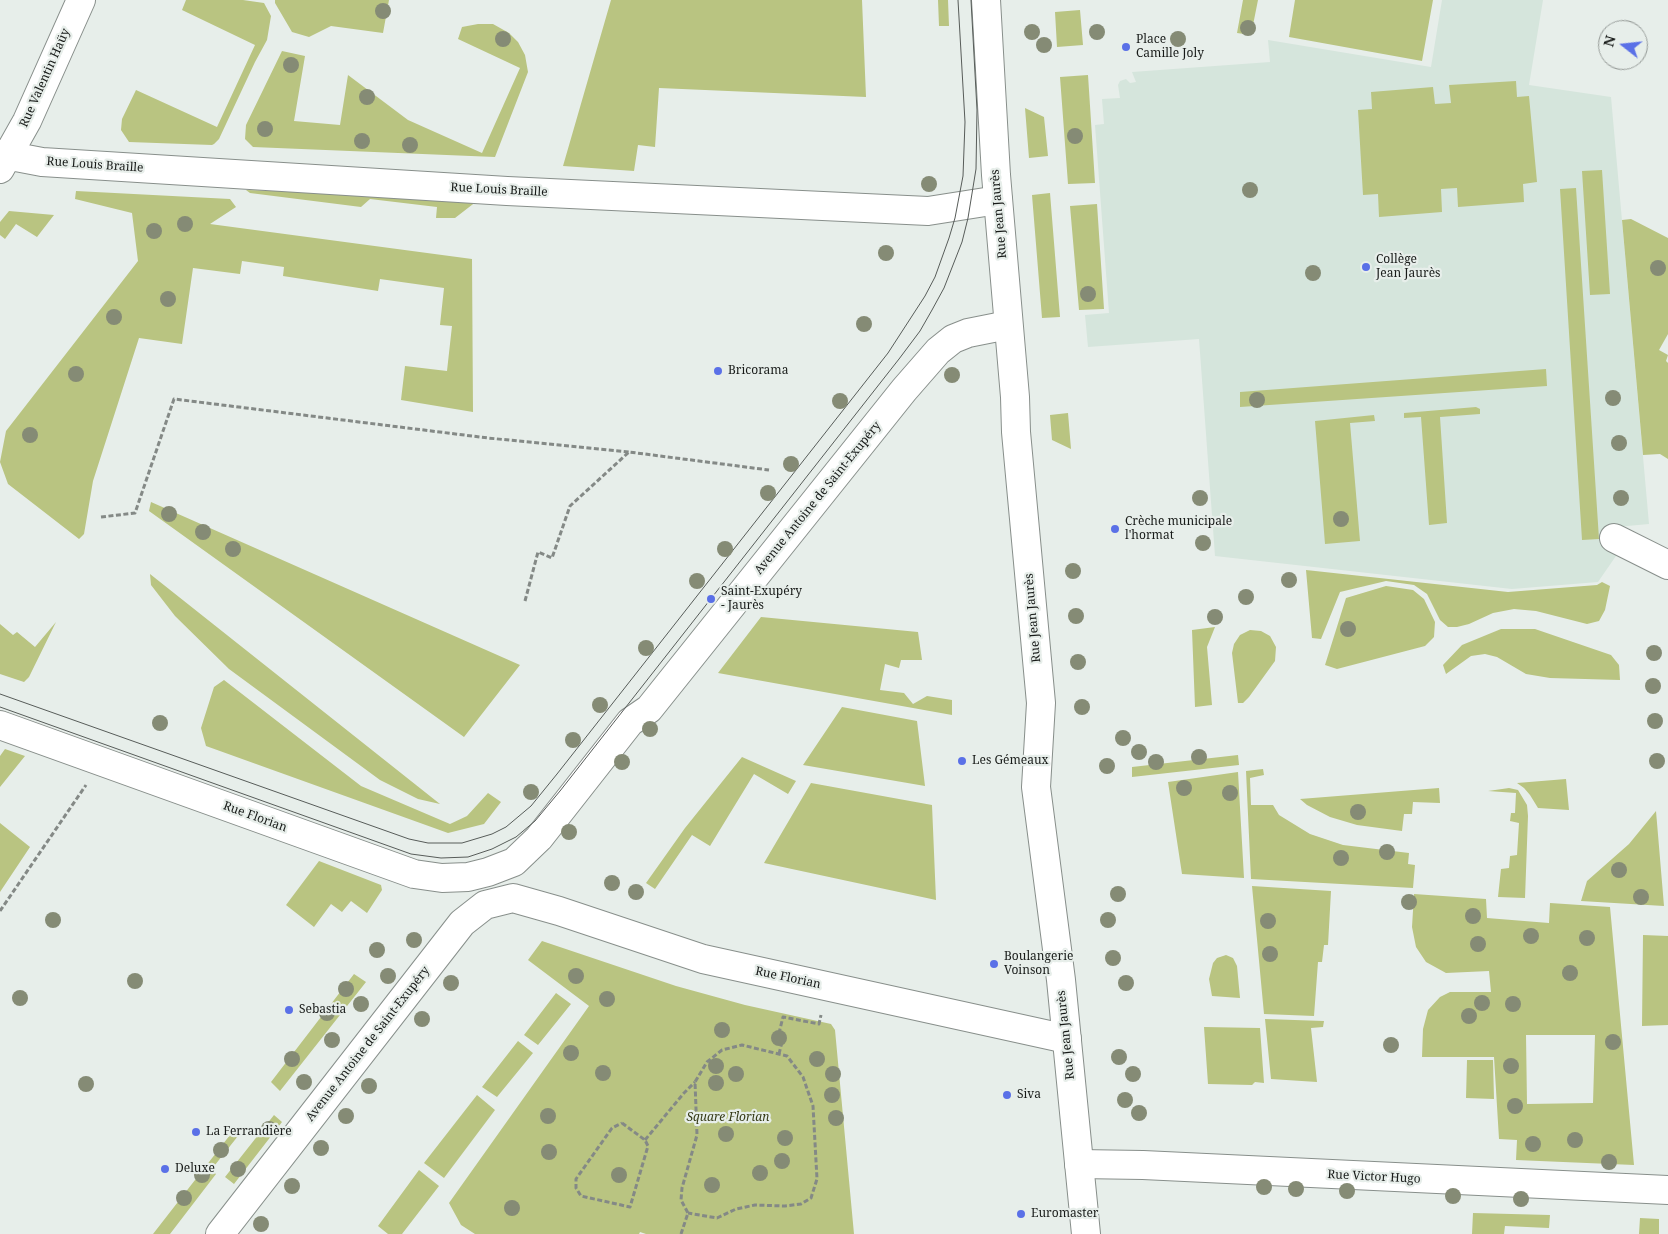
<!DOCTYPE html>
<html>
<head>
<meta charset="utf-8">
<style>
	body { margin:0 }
	#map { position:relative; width:1668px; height:1234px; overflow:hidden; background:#e7eeea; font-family:"Noto Serif",serif }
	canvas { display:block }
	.north { position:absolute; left:1598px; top:20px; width:50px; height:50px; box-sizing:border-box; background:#e7eeea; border:1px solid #949996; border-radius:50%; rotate:286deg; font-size:14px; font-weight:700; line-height:20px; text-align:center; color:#171a18 }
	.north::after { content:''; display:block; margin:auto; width:18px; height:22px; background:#5a70e7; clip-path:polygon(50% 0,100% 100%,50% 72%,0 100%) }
</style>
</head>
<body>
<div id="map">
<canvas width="1668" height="1234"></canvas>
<div class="north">N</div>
</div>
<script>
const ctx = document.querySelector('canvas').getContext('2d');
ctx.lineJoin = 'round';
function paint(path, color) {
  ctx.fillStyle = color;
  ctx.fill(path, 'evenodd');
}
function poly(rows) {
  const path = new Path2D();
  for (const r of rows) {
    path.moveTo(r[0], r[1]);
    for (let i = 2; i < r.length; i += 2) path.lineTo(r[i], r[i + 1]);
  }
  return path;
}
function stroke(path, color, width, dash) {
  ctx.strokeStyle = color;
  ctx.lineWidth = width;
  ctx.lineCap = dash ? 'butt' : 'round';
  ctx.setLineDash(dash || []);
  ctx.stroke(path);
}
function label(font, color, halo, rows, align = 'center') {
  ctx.font = font + ' "Noto Serif",serif';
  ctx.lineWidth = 4.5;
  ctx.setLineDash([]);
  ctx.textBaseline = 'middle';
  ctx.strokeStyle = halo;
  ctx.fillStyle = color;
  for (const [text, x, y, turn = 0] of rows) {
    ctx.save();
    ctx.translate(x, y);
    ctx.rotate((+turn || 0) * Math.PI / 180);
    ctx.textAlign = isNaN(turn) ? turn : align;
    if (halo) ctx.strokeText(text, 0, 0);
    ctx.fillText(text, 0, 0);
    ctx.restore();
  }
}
paint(poly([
	[1442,0,1543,0,1529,85,1611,97,1649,524,1616,527,1618,553,1598,582,1512,589,1215,556,1199,339,1088,347,1085,315,1109,313,1095,125,1104,124,1102,99,1120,98,1118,85,1120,81,1126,79,1130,83,1136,82,1132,72,1270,62,1268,40,1431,67]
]), '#d5e5dc');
paint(poly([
	[186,0,243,0,264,3,271,16,267,40,255,62,219,139,214,144,212,145,129,142,121,130,122,119,136,90,217,127,255,45,182,10],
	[275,0,389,0,383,33,331,26,309,37,292,32,275,3],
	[611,0,862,0,866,97,659,88,655,147,638,145,634,171,563,166],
	[938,0,948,0,949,26,939,26],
	[1243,0,1258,0,1251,35,1237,33],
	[1295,0,1433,0,1422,61,1289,37],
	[1080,10,1083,45,1057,47,1055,12],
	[478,24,493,24,509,33,518,42,525,55,528,72,495,157,253,147,245,139,246,125,282,51,305,56,294,121,340,125,348,75,408,120,482,153,520,68,458,39,462,27],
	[1088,75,1095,183,1068,184,1060,77],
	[1516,81,1517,97,1529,96,1537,182,1523,184,1524,202,1458,207,1457,188,1441,189,1442,212,1379,217,1378,194,1363,195,1358,110,1372,109,1371,92,1433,87,1435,104,1451,103,1449,85],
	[1025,108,1044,117,1048,156,1029,158],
	[1602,170,1610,294,1590,295,1582,171],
	[1576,188,1599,539,1582,540,1560,189],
	[246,190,477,197,477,201,455,218,436,218,437,207,370,199,361,207,250,193],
	[76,191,230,199,236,207,210,224,472,259,473,412,401,400,405,366,447,371,452,326,440,325,444,288,380,279,378,291,283,276,284,267,242,261,240,274,193,268,182,344,139,338,93,481,84,534,79,539,8,484,0,462,6,431,138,261,132,213,75,199],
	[1050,193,1060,317,1042,318,1032,195],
	[1097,204,1104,309,1079,310,1070,206],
	[9,211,54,215,37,237,16,224,5,239,0,235,0,222],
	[1631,219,1668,238,1668,334,1659,350,1668,355,1666,361,1668,363,1668,459,1660,454,1643,455,1622,220],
	[1546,369,1547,386,1240,407,1240,392],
	[1476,407,1480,409,1480,414,1440,417,1447,523,1429,525,1421,417,1404,418,1404,413],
	[1068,413,1071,449,1052,440,1050,415],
	[1374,415,1375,421,1350,423,1360,541,1325,544,1315,421],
	[151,502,520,665,464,737,149,511],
	[1306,570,1508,592,1597,585,1602,582,1610,586,1605,610,1599,621,1587,624,1536,611,1514,609,1493,613,1469,624,1457,627,1448,627,1440,620,1427,594,1414,585,1386,581,1340,592,1321,639,1312,638],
	[150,574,440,804,418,799,380,780,229,669,175,616,151,585],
	[1386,586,1413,590,1424,599,1435,622,1434,637,1425,646,1337,669,1325,665,1346,598],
	[761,617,918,632,922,660,901,660,899,668,885,664,880,690,904,693,913,704,927,696,952,700,952,715,718,673],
	[56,622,29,677,24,682,0,674,0,624,13,635,17,632,35,647],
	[1215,627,1207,647,1212,705,1195,707,1192,630],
	[1501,629,1535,629,1611,655,1619,665,1620,680,1550,678,1526,674,1497,657,1485,654,1471,656,1446,674,1443,665,1462,645],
	[1250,630,1261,631,1270,636,1276,647,1275,661,1249,697,1243,703,1238,703,1232,653,1234,644,1240,635],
	[224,680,361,786,450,824,467,816,488,793,501,802,484,824,448,833,206,746,201,728,214,687],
	[842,707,917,721,925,786,803,765],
	[5,749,25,756,0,787,0,756],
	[1238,755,1239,765,1132,777,1132,767],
	[742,757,796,781,788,794,754,774,710,846,692,835,655,889,646,883,685,828],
	[1263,769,1264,775,1250,778,1251,805,1273,805,1279,815,1310,834,1343,845,1409,853,1408,864,1415,865,1413,888,1251,879,1246,771],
	[1238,772,1244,878,1182,874,1168,782],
	[1566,779,1569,810,1538,808,1530,795,1524,788,1517,783],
	[811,783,932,805,936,900,764,863],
	[1439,788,1440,803,1413,802,1412,814,1404,814,1402,831,1357,825,1330,817,1307,805,1300,799],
	[1509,788,1518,790,1527,805,1528,816,1525,898,1498,897,1501,869,1509,868,1510,856,1517,855,1519,823,1510,821,1511,813,1515,813,1516,793,1488,791],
	[1656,811,1664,906,1581,901,1587,881,1629,844],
	[0,823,30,847,0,892],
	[319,861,381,885,382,890,367,913,351,901,342,912,331,904,314,927,286,905],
	[1252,886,1331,891,1328,945,1324,945,1322,962,1318,962,1314,1016,1264,1014],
	[1414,894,1486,899,1487,918,1549,923,1550,903,1610,907,1634,1165,1516,1160,1517,1140,1499,1139,1494,1057,1422,1057,1423,1029,1428,1010,1440,997,1450,992,1491,992,1489,971,1446,973,1426,962,1416,947,1412,927],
	[1526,1035,1595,1035,1593,1103,1527,1104],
	[1643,935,1668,936,1668,1025,1642,1026],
	[542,941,676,986,745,1005,831,1024,835,1030,854,1234,646,1234,640,1232,639,1234,475,1234,461,1225,449,1203,589,1006,528,960],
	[1226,955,1233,958,1237,966,1240,998,1212,996,1209,979,1213,963,1217,958],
	[354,974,366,982,280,1091,271,1082],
	[556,993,571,1004,538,1045,524,1035],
	[1265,1019,1324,1021,1323,1027,1311,1028,1317,1082,1271,1079],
	[1204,1027,1260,1028,1264,1083,1255,1082,1252,1085,1208,1084],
	[518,1041,533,1053,497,1097,482,1087],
	[1467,1060,1493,1060,1494,1099,1466,1098],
	[477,1095,495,1110,444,1178,424,1163],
	[274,1115,282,1122,234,1184,225,1177],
	[237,1126,242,1131,211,1170,216,1174,170,1234,153,1234],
	[419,1170,439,1186,402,1234,388,1234,378,1226],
	[1473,1213,1550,1215,1549,1228,1505,1226,1504,1234,1472,1234],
	[1640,1218,1659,1219,1659,1234,1639,1234]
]), '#b9c481');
const minor = poly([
	[0,154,42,162,507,191,928,211,998,200],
	[0,169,27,121,81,0],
	[1614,538,1668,565],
	[0,725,414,874,442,878,468,877,488,872,514,862,539,838,630,722,649,709,904,390,938,351,953,339,968,333,1008,325],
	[1079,1164,1143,1165,1668,1190],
	[220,1234,462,923,485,905,513,898,559,911,703,959,1067,1039]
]);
const major = poly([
	[986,0,996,175,1015,397,1016,432,1041,703,1036,787,1061,980,1086,1234]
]);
stroke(minor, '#888f8b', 30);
stroke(major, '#888f8b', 30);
stroke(poly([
	[101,517,135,513,174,399,488,438,629,452],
	[525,601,538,552,552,558,570,506,629,452,769,470],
	[0,911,86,785],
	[779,1054,783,1038,779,1033,783,1017,819,1024,821,1015],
	[622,1123,645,1140,648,1146,630,1207,581,1196,576,1188,576,1179,612,1128,622,1123],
	[645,1140,684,1093,695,1082],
	[681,1234,688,1213,681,1200,682,1188,697,1135,695,1082,707,1062,722,1050,742,1045,787,1056,803,1077,813,1106,817,1179,811,1198,801,1204,785,1206,755,1205,736,1209,717,1218,688,1213]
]), '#848986', 3, [5, 2.5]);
stroke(minor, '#fff', 28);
stroke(major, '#fff', 28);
stroke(poly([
	[0,694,409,839,428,843,462,843,492,834,506,827,531,806,557,774,888,353,925,296,935,277,949,238,955,218,963,176,965,122,958,0],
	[0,707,411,854,441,858,468,857,492,849,516,837,535,821,560,791,899,359,920,331,932,310,944,288,962,242,968,218,976,169,977,110,971,0]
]), '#575c59', 1);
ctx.fillStyle = '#858b75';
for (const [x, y] of [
	[383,11],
	[1248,28],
	[1032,32],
	[1097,32],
	[503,39],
	[1178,39],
	[1044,45],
	[291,65],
	[367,97],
	[265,129],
	[1075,136],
	[362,141],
	[410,145],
	[929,184],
	[1250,190],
	[185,224],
	[154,231],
	[886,253],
	[1658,268],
	[1313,273],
	[1088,294],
	[168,299],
	[114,317],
	[864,324],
	[76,374],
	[952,375],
	[1613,398],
	[1257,400],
	[840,401],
	[30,435],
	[1619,443],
	[791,464],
	[768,493],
	[1200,498],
	[1621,498],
	[169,514],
	[1341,519],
	[203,532],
	[1203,543],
	[233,549],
	[725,549],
	[1073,571],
	[1289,580],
	[697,581],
	[1246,597],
	[1076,616],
	[1215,617],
	[1348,629],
	[646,648],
	[1654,653],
	[1078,662],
	[1653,686],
	[600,705],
	[1082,707],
	[1655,721],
	[160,723],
	[650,729],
	[1123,738],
	[573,740],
	[1139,752],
	[1199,757],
	[1657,761],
	[622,762],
	[1156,762],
	[1107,766],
	[1184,788],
	[531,792],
	[1230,793],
	[1358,812],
	[569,832],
	[1387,852],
	[1341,858],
	[1619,870],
	[612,883],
	[636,892],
	[1118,894],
	[1641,897],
	[1409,902],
	[1473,916],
	[53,920],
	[1108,920],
	[1268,921],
	[1531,936],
	[1587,938],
	[414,940],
	[1478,944],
	[377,950],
	[1270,954],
	[1113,958],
	[1570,973],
	[388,976],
	[576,976],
	[135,981],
	[451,983],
	[1126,983],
	[346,989],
	[20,998],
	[607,999],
	[1482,1003],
	[361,1004],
	[1513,1004],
	[327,1013],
	[1469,1016],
	[422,1019],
	[722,1030],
	[779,1038],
	[332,1040],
	[1613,1042],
	[1391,1045],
	[571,1053],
	[1119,1057],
	[292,1059],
	[817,1059],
	[716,1066],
	[1511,1066],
	[603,1073],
	[736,1074],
	[833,1074],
	[1133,1074],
	[304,1082],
	[716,1083],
	[86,1084],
	[369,1086],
	[832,1095],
	[1125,1100],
	[1515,1106],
	[1139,1113],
	[346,1116],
	[548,1116],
	[836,1118],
	[269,1129],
	[726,1134],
	[785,1138],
	[1575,1140],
	[1533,1144],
	[321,1148],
	[221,1150],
	[549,1152],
	[782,1161],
	[1609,1162],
	[238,1169],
	[760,1173],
	[202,1175],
	[619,1175],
	[712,1185],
	[292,1186],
	[1264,1187],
	[1296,1189],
	[1347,1191],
	[1453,1196],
	[184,1198],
	[1521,1199],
	[512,1208],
	[261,1224]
]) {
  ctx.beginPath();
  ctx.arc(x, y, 8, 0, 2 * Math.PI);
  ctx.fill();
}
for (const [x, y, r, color] of [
	[1126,47,5,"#5a70e7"],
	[1366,267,5,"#5a70e7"],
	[718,371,5,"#5a70e7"],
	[1115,529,5,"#5a70e7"],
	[711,599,5,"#5a70e7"],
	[962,761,5,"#5a70e7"],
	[994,964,5,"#5a70e7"],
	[289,1010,5,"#5a70e7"],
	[1007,1095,5,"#5a70e7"],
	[196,1132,5,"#5a70e7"],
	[165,1169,5,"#5a70e7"],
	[1021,1214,5,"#5a70e7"]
]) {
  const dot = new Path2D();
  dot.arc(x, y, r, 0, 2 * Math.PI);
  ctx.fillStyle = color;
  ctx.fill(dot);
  stroke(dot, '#e7eeea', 2);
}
label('12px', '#171a18', '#e7eeea', [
	["Place",1136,40],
	["Camille Joly",1136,54],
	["Collège",1376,260],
	["Jean Jaurès",1376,274],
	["Bricorama",728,371],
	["Crèche municipale",1125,522],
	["l'hormat",1125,536],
	["Saint-Exupéry",721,592],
	["- Jaurès",721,606],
	["Les Gémeaux",972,761],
	["Boulangerie",1004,957],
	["Voinson",1004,971],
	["Sebastia",299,1010],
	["Siva",1017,1095],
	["La Ferrandière",206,1132],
	["Deluxe",175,1169],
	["Euromaster",1031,1214]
], 'left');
label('12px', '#171a18', '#e7eeea', [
	["Rue Valentin Haüy",45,78,-66],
	["Rue Louis Braille",95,165,4],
	["Rue Louis Braille",499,190,3],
	["Rue Jean Jaurès",999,214,-95],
	["Avenue Antoine de Saint-Exupéry",818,498,-51],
	["Rue Jean Jaurès",1033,618,-95],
	["Rue Florian",255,817,20],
	["Rue Florian",788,978,12],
	["Rue Jean Jaurès",1066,1035,-96],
	["Avenue Antoine de Saint-Exupéry",368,1044,-52],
	["Rue Victor Hugo",1374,1177,3]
]);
label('italic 12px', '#353a16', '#e7eeea', [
	["Square Florian",728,1118]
]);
</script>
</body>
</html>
